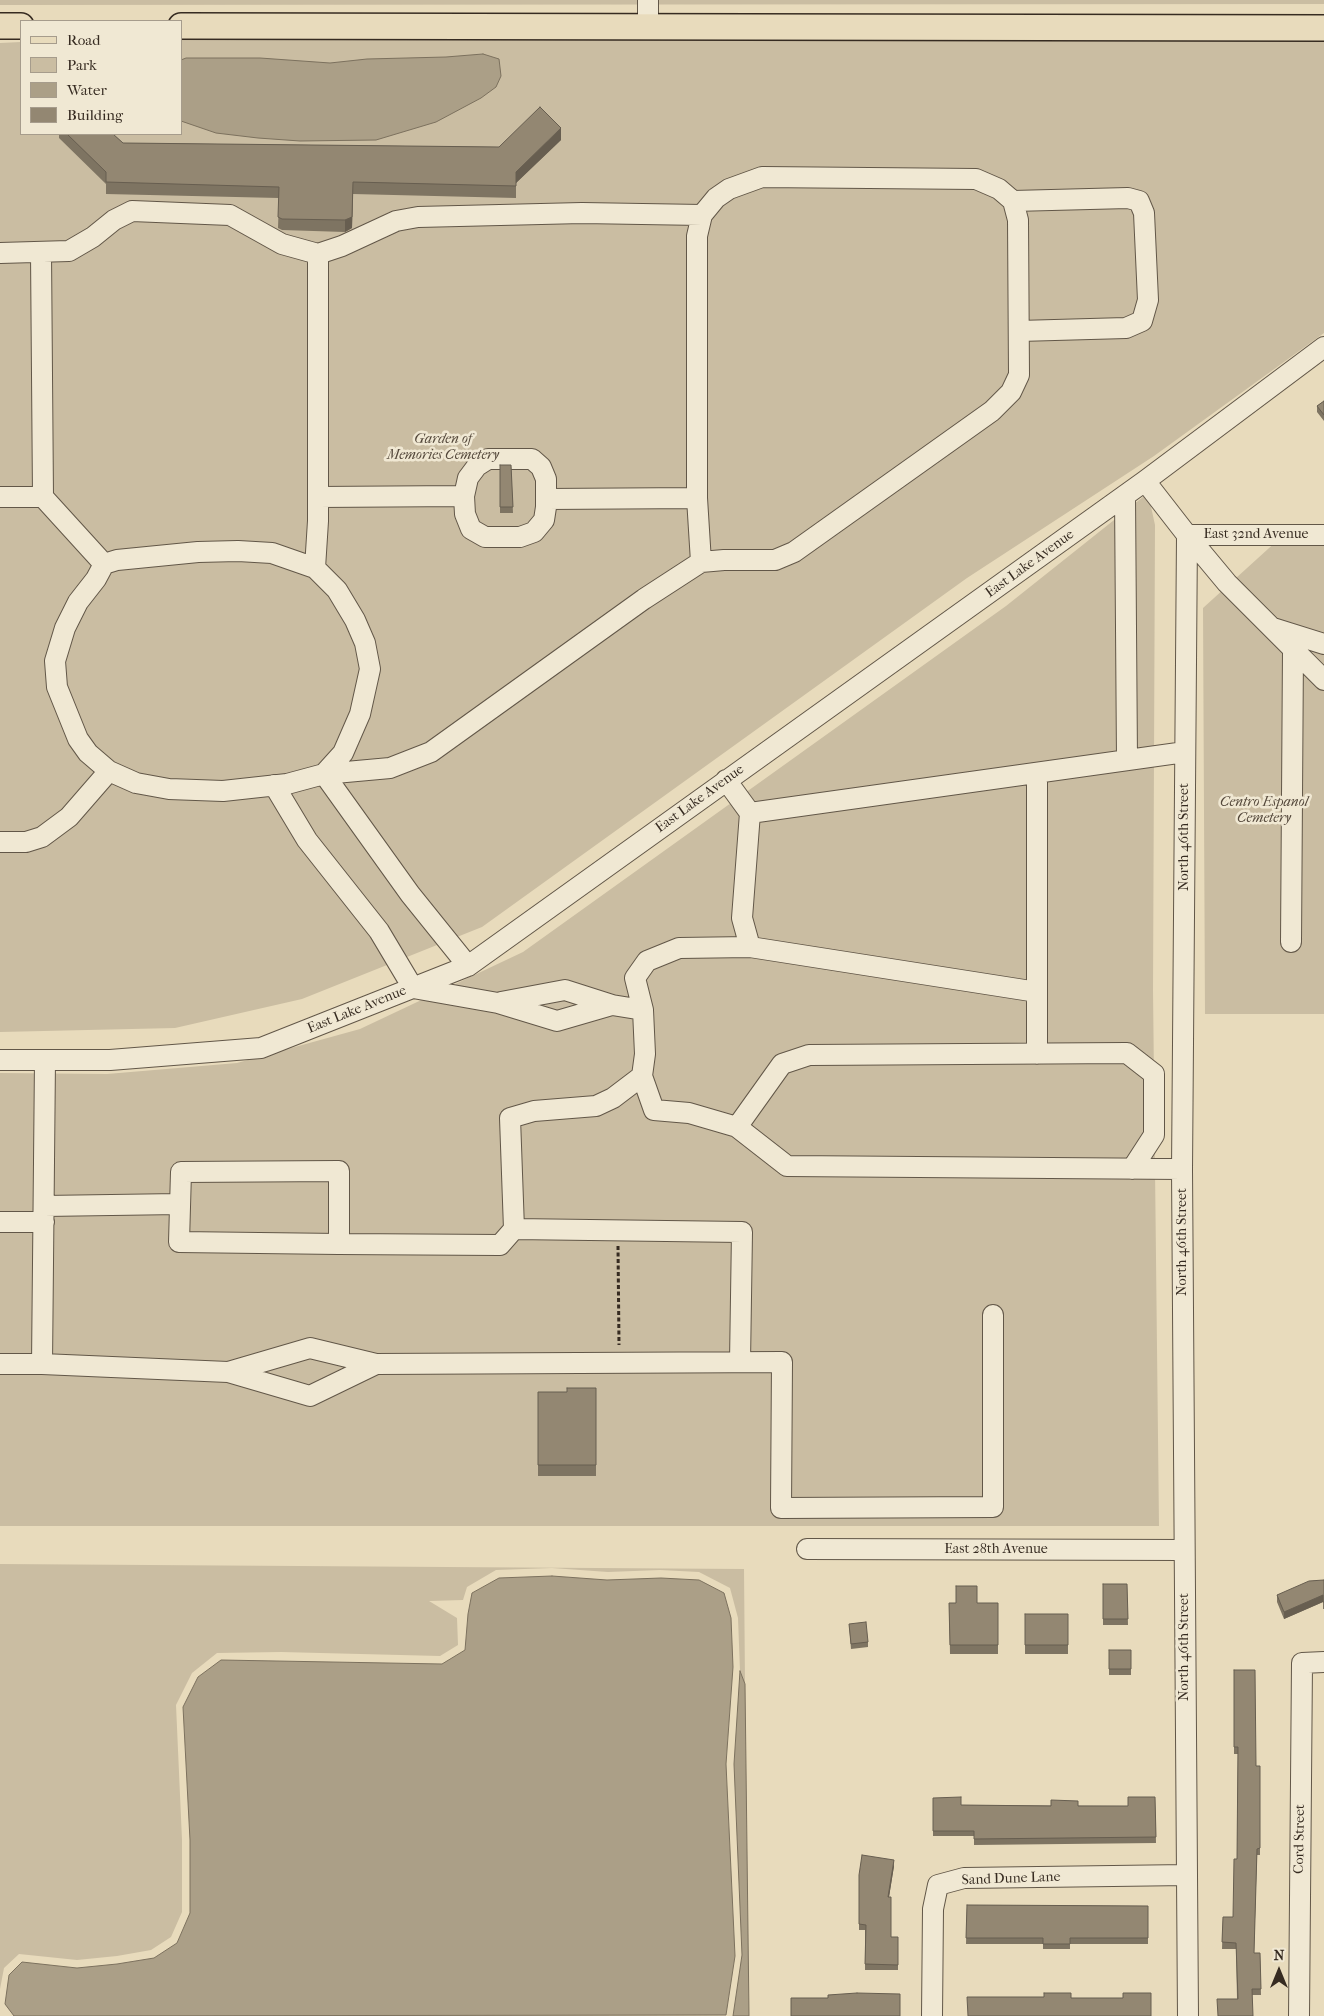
<!DOCTYPE html>
<html>
<head>
<meta charset="utf-8">
<style>
	body { margin:0 }
	#map { position:relative; width:1324px; height:2016px; overflow:hidden; background:#e8dbbc; font-family:"IM FELL French Canon",serif }
	canvas { display:block }
	.legend { position:absolute; left:20px; top:20px; width:162px; height:115px; box-sizing:border-box; background:#f0e8d3; border:1px solid #a69c8c; margin:0; padding:6px 9px; list-style:none; font-size:15px; color:#362b21 }
	.legend li { display:flex; align-items:center; gap:10px; height:25px }
	.legend b { width:25px; border:1px solid #a69c8c }
	.north { position:absolute; left:1254px; top:1946px; width:50px; height:50px; -webkit-text-stroke:4px #f0e8d3; paint-order:stroke; rotate:0deg; font-size:14px; font-weight:700; line-height:20px; text-align:center; color:#362b21 }
	.north::after { content:''; display:block; margin:auto; width:18px; height:22px; background:#362b21; clip-path:polygon(50% 0,100% 100%,50% 72%,0 100%) }
</style>
</head>
<body>
<div id="map">
<canvas width="1324" height="2016"></canvas>
<ul class="legend">
<li><b style="height:6px;background:#e8dbbc"></b>Road</li>
<li><b style="height:14px;background:#cabda2"></b>Park</li>
<li><b style="height:14px;background:#ab9f87"></b>Water</li>
<li><b style="height:14px;background:#938772"></b>Building</li>
</ul>
<div class="north">N</div>
</div>
<script>
const ctx = document.querySelector('canvas').getContext('2d');
ctx.lineJoin = 'round';
function paint(path, color) {
  ctx.fillStyle = color;
  ctx.fill(path, 'evenodd');
}
function poly(rows) {
  const path = new Path2D();
  for (const r of rows) {
    path.moveTo(r[0], r[1]);
    for (let i = 2; i < r.length; i += 2) path.lineTo(r[i], r[i + 1]);
  }
  return path;
}
function stroke(path, color, width, dash) {
  ctx.strokeStyle = color;
  ctx.lineWidth = width;
  ctx.lineCap = dash ? 'butt' : 'round';
  ctx.setLineDash(dash || []);
  ctx.stroke(path);
}
function label(font, color, halo, rows, align = 'center') {
  ctx.font = font + ' "IM FELL French Canon",serif';
  ctx.lineWidth = 5;
  ctx.setLineDash([]);
  ctx.textBaseline = 'middle';
  ctx.strokeStyle = halo;
  ctx.fillStyle = color;
  for (const [text, x, y, turn = 0] of rows) {
    ctx.save();
    ctx.translate(x, y);
    ctx.rotate((+turn || 0) * Math.PI / 180);
    ctx.textAlign = isNaN(turn) ? turn : align;
    if (halo) ctx.strokeText(text, 0, 0);
    ctx.fillText(text, 0, 0);
    ctx.restore();
  }
}
paint(poly([
	[0,0,1324,0,1324,4,0,5],
	[309,39,1324,39,1324,333,1154,456,967,578,482,927,302,999,175,1028,0,1032,0,43,21,42,21,134,181,134,181,40],
	[1148,493,1155,525,1153,990,1159,1526,0,1526,0,1073,107,1074,237,1063,360,1029,523,952,1006,606],
	[1279,539,1324,541,1324,1014,1205,1014,1203,608],
	[0,1564,744,1569,745,1684,740,1671,738,1618,730,1588,699,1572,660,1570,608,1572,552,1568,496,1570,467,1587,463,1600,429,1601,457,1618,458,1645,440,1656,281,1652,217,1653,192,1673,176,1705,182,1840,182,1912,171,1937,151,1950,117,1956,77,1960,19,1954,4,1968,0,1989]
]), '#cabda2');
const water = poly([
	[483,54,499,59,501,76,496,87,481,98,436,122,376,140,300,141,258,138,216,133,181,121,181,60,186,58,260,58,330,63,367,59,446,57,483,54],
	[552,1576,607,1580,661,1578,699,1580,724,1593,731,1618,733,1667,726,1764,735,1956,726,2015,14,2016,5,2004,9,1975,22,1962,77,1968,117,1964,154,1958,177,1943,190,1913,190,1840,183,1707,198,1677,221,1660,442,1664,465,1650,468,1614,472,1593,499,1578,552,1576],
	[740,1671,745,1684,749,2016,733,2016,742,1955,734,1764,740,1671]
]);
paint(water, '#ab9f87');
stroke(water, '#7c715e', 1);
const minor = poly([
	[648,27,648,0],
	[1013,201,1128,198,1139,201,1144,213,1148,300,1142,321,1126,328,1019,331],
	[0,253,69,251,93,237,114,220,132,211,230,215,282,244,318,254,342,246,396,221,418,217,582,213,702,215],
	[41,253,43,497],
	[1145,481,1187,535,1182,1169,1188,2016],
	[1125,496,1127,760],
	[0,497,43,497,104,564],
	[318,497,464,496,465,514,471,529,485,537,520,537,534,532,544,520,546,507,546,479,541,467,532,459,488,459,477,466,468,478,464,496],
	[547,499,697,498],
	[1187,535,1227,583,1324,680],
	[1187,535,1324,535],
	[238,551,272,553,315,568,337,590,355,620,365,643,370,669,360,714,343,753,324,774,287,784,223,791,169,789,136,783,109,771,88,753,78,739,57,687,55,661,65,628,78,602,96,579,104,564,117,560,198,552,238,551],
	[315,568,318,521,318,254],
	[1273,628,1324,644],
	[726,780,750,813,1185,752],
	[274,785,307,840,379,931,413,988,498,1003,557,1021,612,1005,643,1010,645,1054,642,1076,654,1110,689,1113,737,1127,787,1166,1182,1169],
	[750,813,742,918,750,947,1037,992],
	[0,842,26,842,42,837,69,817,109,771],
	[1291,942,1293,650],
	[468,966,410,894,324,774,390,768,431,752,644,599,701,562,724,560,775,560,794,552,992,411,1011,392,1019,375,1018,220,1013,201,999,189,976,179,762,177,729,189,716,198,702,215,697,236,697,498,701,562],
	[501,1002,565,990,612,1005],
	[643,1010,635,978,647,961,679,948,750,947],
	[1037,1054,1037,773],
	[0,1060,110,1060,261,1048,468,966,1145,481,1324,347],
	[45,1060,42,1364,228,1372,310,1348,376,1364,782,1362,781,1508,993,1507,993,1315],
	[737,1127,782,1064,809,1055,1127,1053,1154,1074,1154,1135,1132,1169],
	[44,1206,179,1204],
	[0,1222,44,1222],
	[514,1229,510,1118,534,1111,596,1106,613,1098,642,1076],
	[339,1244,339,1171,181,1172,179,1242,339,1244,500,1245,514,1229,742,1232,740,1362],
	[0,1364,42,1364],
	[228,1372,310,1396,376,1364],
	[807,1549,1184,1550],
	[932,2016,933,1909,938,1885,964,1878,1187,1875],
	[1299,2016,1302,1663,1324,1662]
]);
const major = poly([
	[0,26,21,26],
	[181,26,1324,28]
]);
stroke(minor, '#625748', 22);
stroke(major, '#362b21', 28);
stroke(poly([
	[618,1246,619,1345]
]), '#362b21', 3, [4, 2.5]);
stroke(minor, '#f0e8d3', 20);
stroke(major, '#e8dbbc', 25);
paint(poly([
	[59,134,113,134,123,143,499,147,561,140,516,183,516,198,353,194,352,228,345,232,282,230,278,228,279,198,106,194,106,184,59,138],
	[1324,401,1324,421,1317,412,1317,406],
	[500,465,511,465,513,513,500,513],
	[596,1388,596,1476,538,1476,538,1392,567,1392],
	[1324,1580,1324,1609,1323,1609,1323,1602,1284,1619,1277,1602,1277,1595],
	[1103,1584,1127,1584,1128,1625,1103,1625],
	[949,1603,998,1603,998,1654,950,1654],
	[1025,1614,1068,1614,1068,1654,1025,1654],
	[849,1624,868,1642,868,1647,851,1649],
	[1109,1650,1131,1650,1131,1675,1109,1675],
	[1234,1670,1256,1766,1260,1766,1260,1855,1257,1855,1254,1953,1260,1953,1261,1995,1253,1995,1237,1999,1236,1949,1222,1949,1223,1917,1233,1917,1237,1859,1238,1754,1234,1754],
	[1155,1797,1156,1843,974,1845,974,1836,933,1836,933,1798,961,1805,1128,1806],
	[894,1866,889,1897,891,1937,898,1937,898,1970,865,1970,865,1930,859,1930,859,1875],
	[967,1905,1148,1906,1148,1944,1070,1944,1070,1949,1043,1949,1043,1944,966,1944]
]), '#7e7462');
paint(poly([
	[561,128,561,140,516,183,516,198,516,172],
	[353,182,352,228,345,232,345,220],
	[1323,1595,1323,1602,1284,1619,1284,1612],
	[894,1860,894,1866,888,1903,888,1897]
]), '#675e50');
const building = poly([
	[540,107,561,128,516,172,516,186,353,182,352,217,345,220,282,219,278,217,279,187,106,182,106,172,67,134,113,134,123,143,499,147,540,107],
	[1324,401,1324,415,1317,406,1324,401],
	[500,465,511,465,513,507,500,507,500,465],
	[567,1388,596,1388,596,1465,538,1465,538,1392,567,1392,567,1388],
	[1324,1580,1324,1602,1323,1602,1323,1595,1284,1612,1277,1595,1309,1581,1324,1580],
	[1103,1584,1127,1584,1128,1619,1103,1619,1103,1584],
	[956,1586,977,1586,977,1603,998,1603,998,1645,950,1645,949,1603,956,1603,956,1586],
	[1025,1614,1068,1614,1068,1645,1025,1645,1025,1614],
	[866,1622,868,1642,851,1644,849,1624,866,1622],
	[1109,1650,1131,1650,1131,1669,1109,1669,1109,1650],
	[1234,1670,1255,1670,1256,1766,1260,1766,1260,1848,1257,1849,1254,1953,1260,1953,1261,1989,1252,1989,1253,2016,1218,2016,1217,1999,1238,1999,1236,1943,1222,1942,1223,1917,1233,1917,1234,1859,1237,1859,1238,1747,1234,1747,1234,1670],
	[961,1797,961,1805,1051,1806,1051,1800,1078,1801,1078,1806,1128,1806,1128,1797,1155,1797,1156,1837,974,1839,974,1831,933,1831,933,1798,961,1797],
	[862,1855,894,1860,888,1897,891,1897,891,1937,898,1937,898,1965,865,1964,866,1925,859,1924,859,1875,862,1855],
	[967,1905,1148,1906,1148,1938,1070,1938,1070,1944,1043,1944,1043,1938,966,1938,967,1905],
	[857,1993,900,1994,900,2016,791,2016,791,1998,828,1998,828,1995,857,1993],
	[1044,1993,1071,1993,1071,1998,1123,1998,1123,1993,1151,1993,1151,2016,968,2016,967,1997,1044,1997,1044,1993]
]);
paint(building, '#938772');
stroke(building, '#675e50', 1);
label('italic 14px', '#54483b', '#f0e8d3', [
	["Garden of",443,440],
	["Memories Cemetery",443,456],
	["Centro Espanol",1264,803],
	["Cemetery",1264,819]
]);
label('14px', '#362b21', '#f0e8d3', [
	["East 32nd Avenue",1256,535],
	["East Lake Avenue",1030,564,-36],
	["East Lake Avenue",700,799,-36],
	["North 46th Street",1185,837,-90],
	["East Lake Avenue",357,1010,-22],
	["North 46th Street",1183,1242,-90],
	["East 28th Avenue",996,1550],
	["North 46th Street",1185,1647,-90],
	["Cord Street",1300,1839,-89],
	["Sand Dune Lane",1011,1879,-2]
]);
</script>
</body>
</html>
